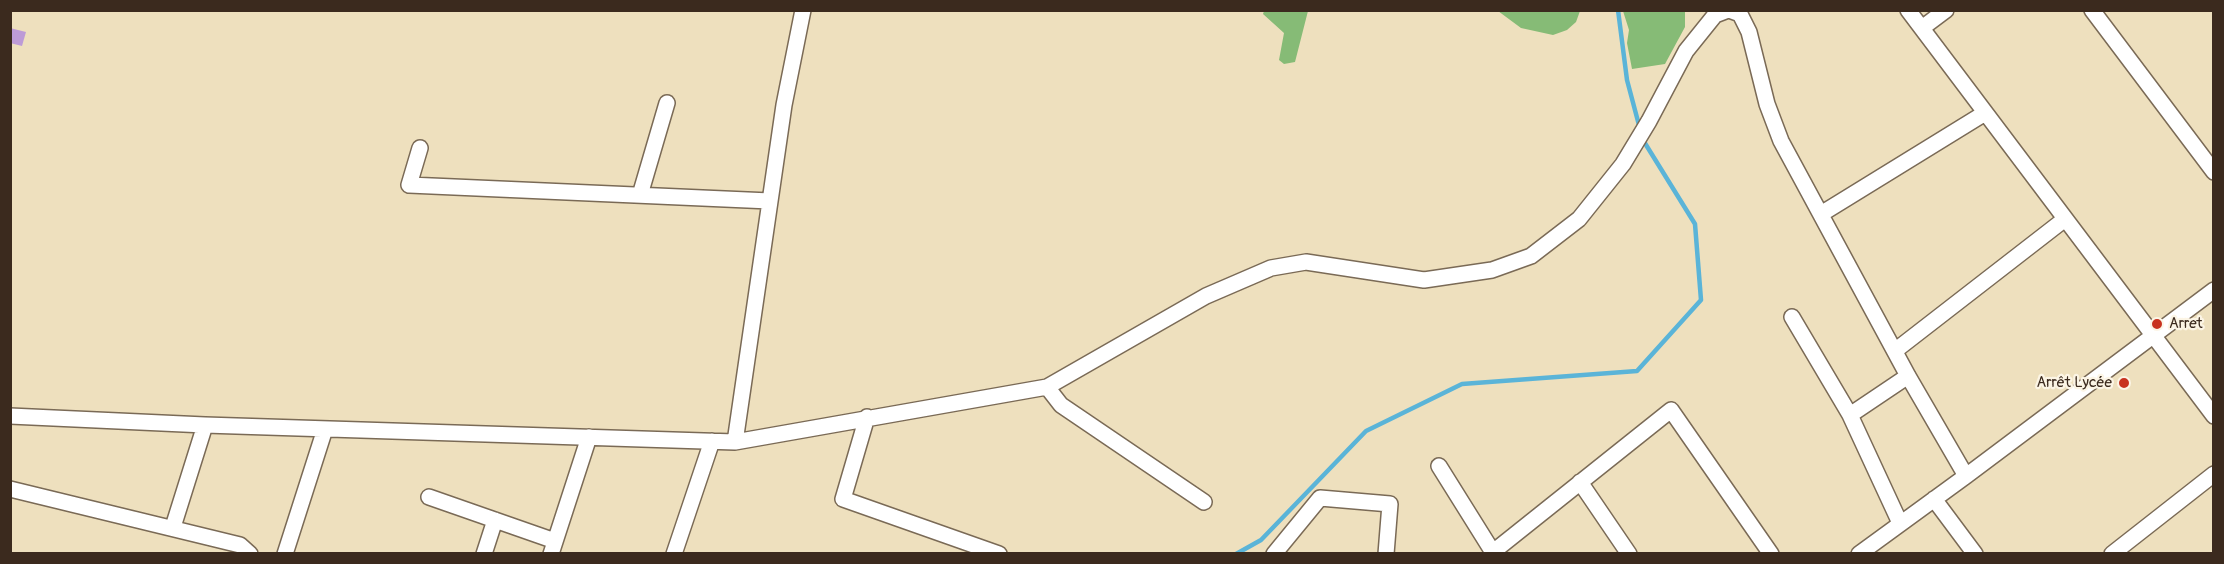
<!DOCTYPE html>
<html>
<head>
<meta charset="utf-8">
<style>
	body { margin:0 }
	#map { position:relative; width:2224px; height:564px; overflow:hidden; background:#eee0be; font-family:Pangolin,sans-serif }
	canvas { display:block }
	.frame { position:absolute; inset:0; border:12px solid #3b2a1e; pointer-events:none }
</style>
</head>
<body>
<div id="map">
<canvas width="2224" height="564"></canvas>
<div class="frame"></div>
</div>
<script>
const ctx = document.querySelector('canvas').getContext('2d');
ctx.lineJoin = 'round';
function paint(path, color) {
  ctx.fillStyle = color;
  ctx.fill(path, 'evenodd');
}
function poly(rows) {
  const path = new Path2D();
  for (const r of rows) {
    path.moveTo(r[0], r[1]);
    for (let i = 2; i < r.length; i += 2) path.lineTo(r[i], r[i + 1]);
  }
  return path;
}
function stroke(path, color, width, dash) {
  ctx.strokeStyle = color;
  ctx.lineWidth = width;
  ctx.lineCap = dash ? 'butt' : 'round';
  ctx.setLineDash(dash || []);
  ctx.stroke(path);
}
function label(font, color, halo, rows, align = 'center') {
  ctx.font = font + ' Pangolin,sans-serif';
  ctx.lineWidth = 4.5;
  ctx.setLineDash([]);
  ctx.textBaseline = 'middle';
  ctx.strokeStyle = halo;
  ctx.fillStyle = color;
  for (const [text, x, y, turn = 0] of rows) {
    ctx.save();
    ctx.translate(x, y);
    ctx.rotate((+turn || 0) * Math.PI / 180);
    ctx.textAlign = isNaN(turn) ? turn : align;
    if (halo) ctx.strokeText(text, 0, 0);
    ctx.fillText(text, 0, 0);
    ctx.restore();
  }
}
paint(poly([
	[1264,11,1308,11,1295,62,1284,64,1279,60,1284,33,1263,14],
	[1498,11,1580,11,1576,22,1567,30,1553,35,1521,28],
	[1623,11,1685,11,1685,27,1665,64,1632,69,1627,43,1629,30]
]), '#86bb76');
stroke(poly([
	[1618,10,1627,80,1640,129],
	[1236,554,1261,540,1366,431,1462,384,1637,371,1701,300,1695,224,1643,140]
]), '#5ab4d8', 4.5);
paint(poly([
	[10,28,26,32,22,46,10,43]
]), '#bd9bd7');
const minor = poly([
	[1729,10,1740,14,1749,32,1767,104,1781,141,1908,376,1966,476],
	[1908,10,2214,416],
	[2092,10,2214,172],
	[1922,28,1946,10],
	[420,148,409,185,770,201],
	[640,195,667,103],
	[1821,214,1985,113],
	[1792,317,1850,415,1900,523],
	[1896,350,2065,219],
	[1047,387,1061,405,1204,502],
	[1850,415,1908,376],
	[10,416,205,425,735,442,1047,387,1206,296,1271,268,1306,262,1424,280,1492,270,1531,256,1579,219,1623,164,1649,121,1686,51,1715,15,1728,10],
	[867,417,843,499,999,554],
	[735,442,784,105,803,10],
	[1439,466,1494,554],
	[1580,482,1629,554],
	[10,489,240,545,250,554],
	[429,497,555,541],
	[1934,499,1975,554],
	[173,527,205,425],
	[1493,552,1671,410,1771,554],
	[285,554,325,429],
	[484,554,495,520],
	[551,554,589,437],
	[674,554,712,441],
	[1274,554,1320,498,1390,504,1386,554],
	[1859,554,1966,476,2214,290],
	[2112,554,2214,474]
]);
stroke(minor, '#7a6a56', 18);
stroke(minor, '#fff', 15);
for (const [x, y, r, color] of [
	[2157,324,6,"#c8321e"],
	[2124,383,6,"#c8321e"]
]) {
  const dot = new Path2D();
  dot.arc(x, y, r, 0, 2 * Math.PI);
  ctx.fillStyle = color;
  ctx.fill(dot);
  stroke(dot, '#fcf5e5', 2);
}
label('15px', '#3b2a1e', '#fcf5e5', [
	["Arret",2169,324],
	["Arrêt Lycée",2112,383,"right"]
], 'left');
</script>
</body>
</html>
